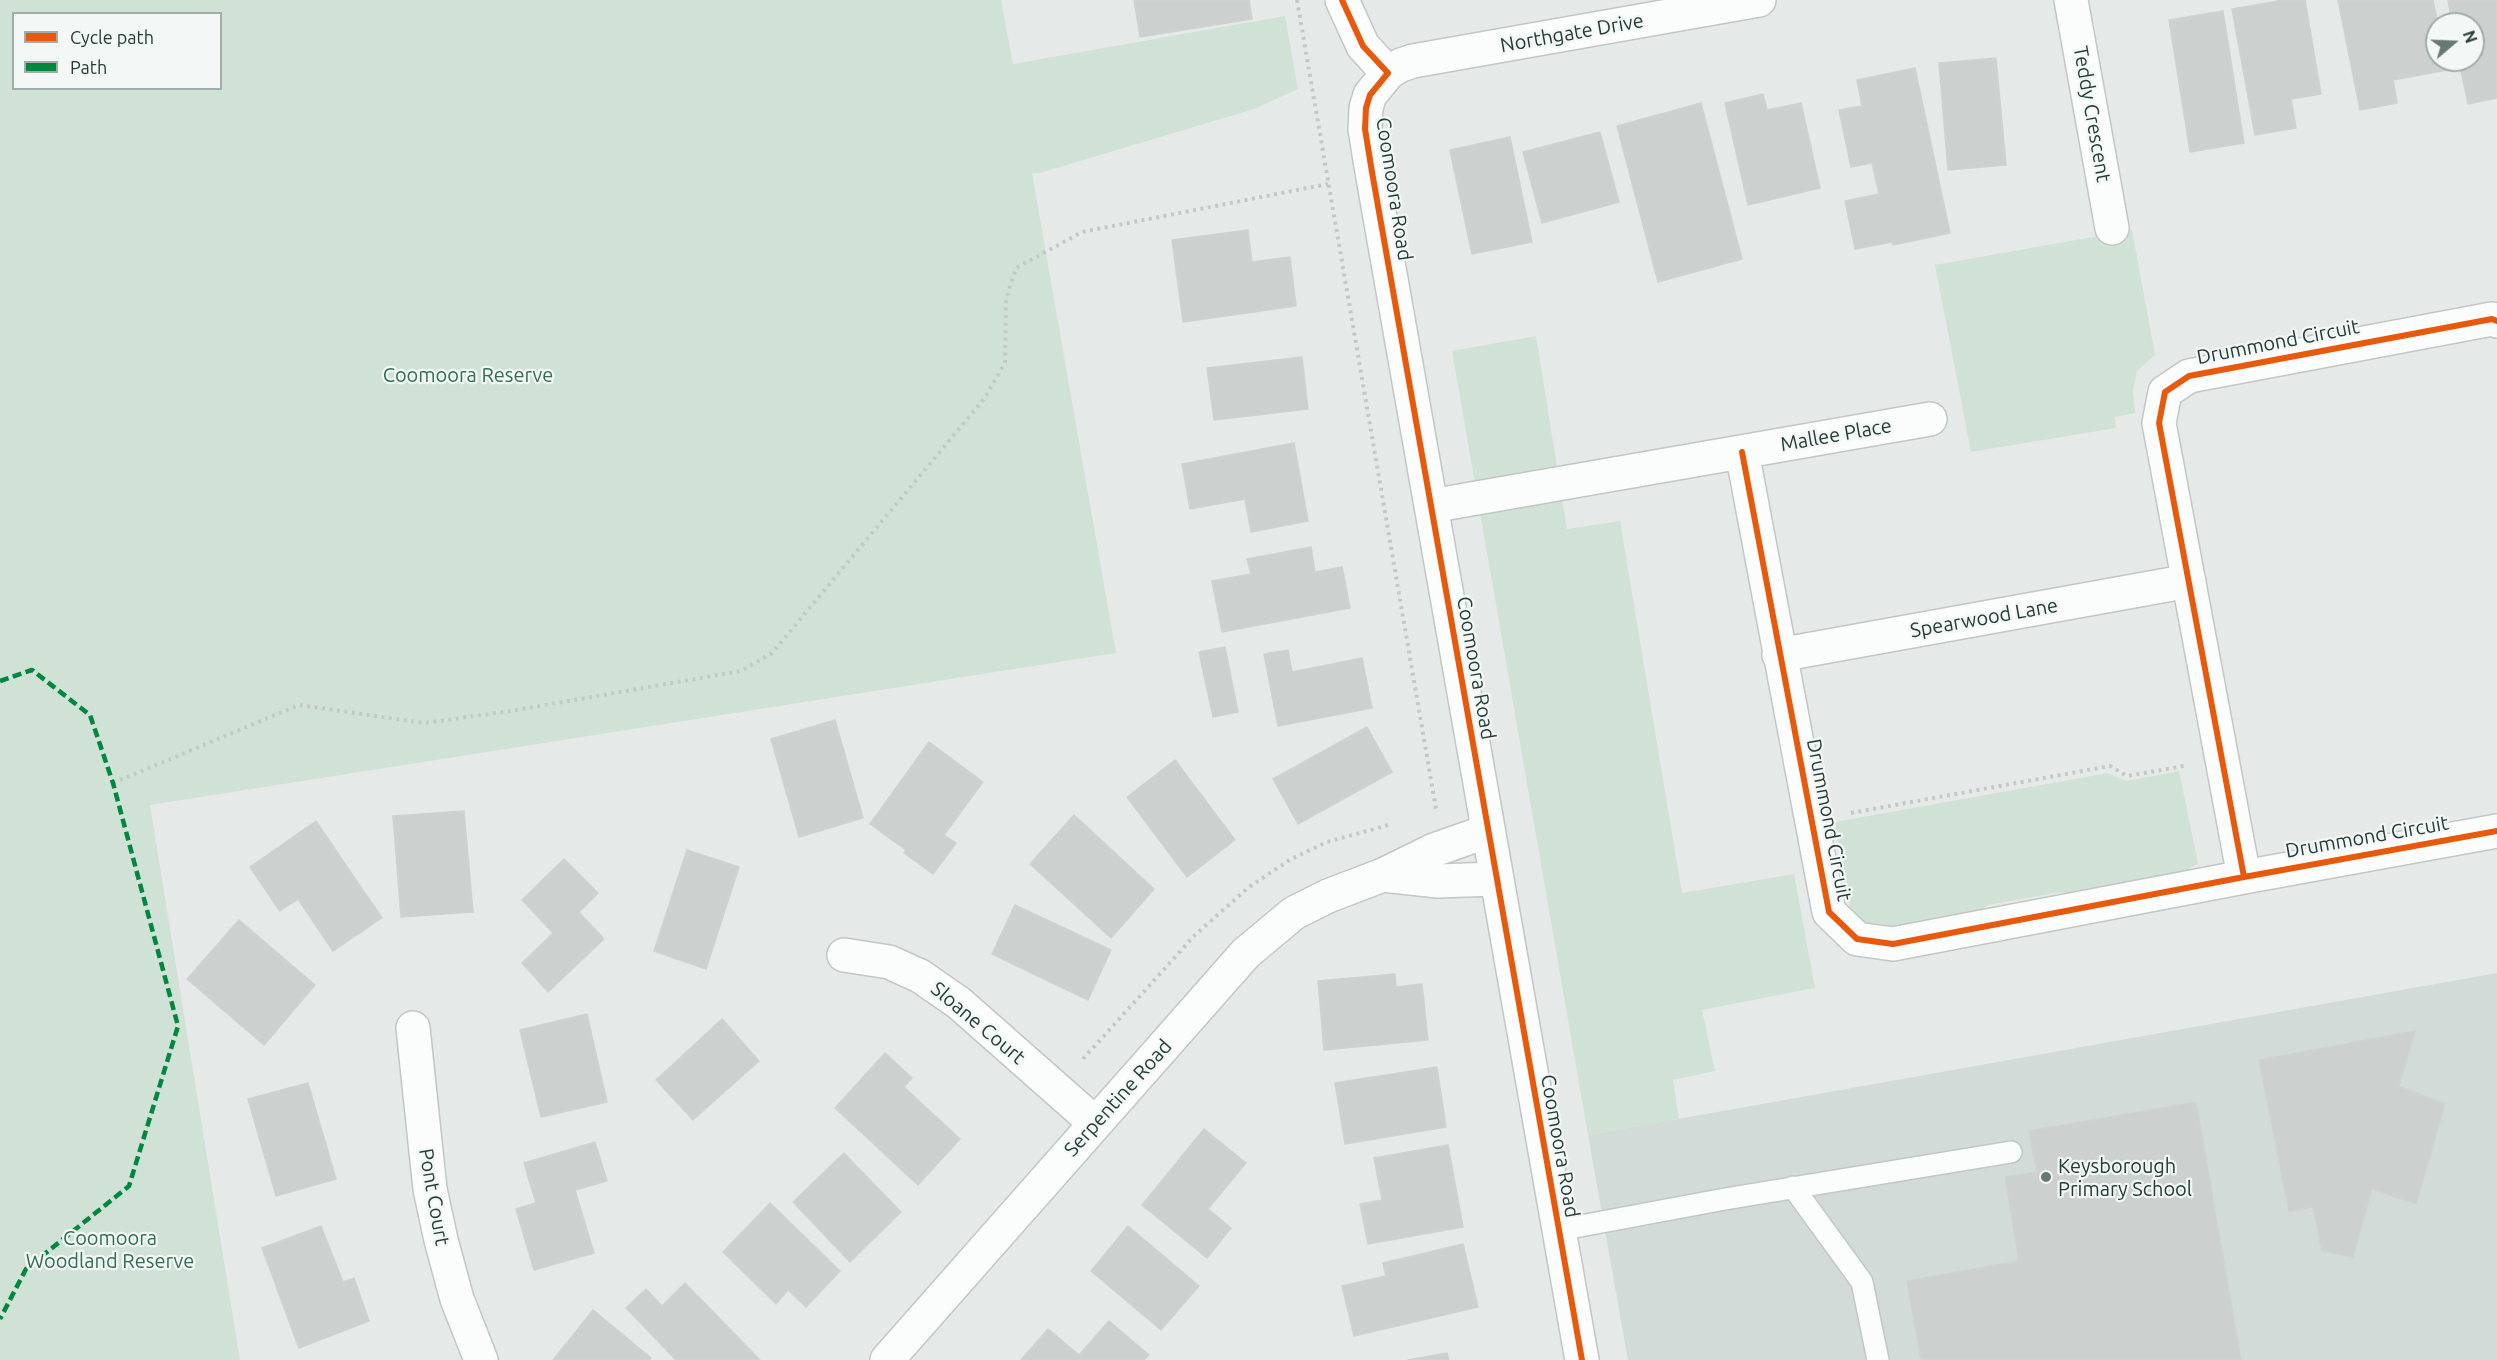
<!DOCTYPE html>
<html>
<head>
<meta charset="utf-8">
<style>
	body { margin:0 }
	#map { position:relative; width:2497px; height:1360px; overflow:hidden; background:#e5eae8; font-family:Ubuntu,sans-serif }
	canvas { display:block }
	.legend { position:absolute; left:12px; top:12px; width:210px; height:78px; box-sizing:border-box; background:#f3f8f6; border:2px solid #a0adaa; margin:0; padding:8px 10px; list-style:none; font-size:18px; color:#243c37 }
	.legend li { display:flex; align-items:center; gap:12px; height:30px }
	.legend b { width:30px; border:2px solid #a0adaa }
	.north { position:absolute; left:2425px; top:12px; width:60px; height:60px; box-sizing:border-box; background:#f3f8f6; border:2px solid #a0adaa; border-radius:50%; rotate:71deg; font-size:16px; font-weight:700; line-height:24px; text-align:center; color:#243c37 }
	.north::after { content:''; display:block; margin:auto; width:21px; height:27px; background:#687975; clip-path:polygon(50% 0,100% 100%,50% 72%,0 100%) }
</style>
</head>
<body>
<div id="map">
<canvas width="2497" height="1360"></canvas>
<ul class="legend">
<li><b style="height:8px;background:#e8590c"></b>Cycle path</li>
<li><b style="height:8px;background:#00873e"></b>Path</li>
</ul>
<div class="north">N</div>
</div>
<script>
const ctx = document.querySelector('canvas').getContext('2d');
ctx.lineJoin = 'round';
function paint(path, color) {
  ctx.fillStyle = color;
  ctx.fill(path, 'evenodd');
}
function poly(rows) {
  const path = new Path2D();
  for (const r of rows) {
    path.moveTo(r[0], r[1]);
    for (let i = 2; i < r.length; i += 2) path.lineTo(r[i], r[i + 1]);
  }
  return path;
}
function stroke(path, color, width, dash) {
  ctx.strokeStyle = color;
  ctx.lineWidth = width;
  ctx.lineCap = dash ? 'butt' : 'round';
  ctx.setLineDash(dash || []);
  ctx.stroke(path);
}
function label(font, color, halo, rows, align = 'center') {
  ctx.font = font + ' Ubuntu,sans-serif';
  ctx.lineWidth = 4.5;
  ctx.setLineDash([]);
  ctx.textBaseline = 'middle';
  ctx.strokeStyle = halo;
  ctx.fillStyle = color;
  for (const [text, x, y, turn = 0] of rows) {
    ctx.save();
    ctx.translate(x, y);
    ctx.rotate((+turn || 0) * Math.PI / 180);
    ctx.textAlign = isNaN(turn) ? turn : align;
    if (halo) ctx.strokeText(text, 0, 0);
    ctx.fillText(text, 0, 0);
    ctx.restore();
  }
}
paint(poly([
	[2497,973,2497,1360,1628,1360,1588,1135]
]), '#d3dbd8');
paint(poly([
	[0,0,1001,0,1013,64,1285,16,1298,89,1254,109,1040,173,1032,173,1116,653,150,805,240,1360,0,1360],
	[14,14,220,14,220,88,14,88],
	[2132,230,2155,355,2137,371,2133,391,2135,413,2115,417,2116,428,1971,452,1935,265],
	[1536,336,1567,529,1620,521,1682,893,1794,874,1815,988,1702,1010,1715,1071,1673,1080,1679,1119,1588,1135,1452,351],
	[2179,771,2198,863,2164,884,2084,899,2061,892,1988,905,1970,919,1879,936,1853,926,1835,822,2108,773,2127,781]
]), '#d0e2d6');
const building = poly([
	[1134,0,1249,0,1252,19,1140,37,1134,0],
	[2284,0,2305,0,2321,94,2291,99,2296,128,2255,135,2232,9,2284,0],
	[2338,0,2433,0,2438,24,2437,60,2445,60,2447,70,2393,80,2397,103,2360,110,2338,0],
	[2448,0,2497,0,2497,98,2468,104,2459,60,2473,60,2473,24,2452,24,2448,0],
	[2223,11,2244,143,2190,152,2169,20,2223,11],
	[1996,58,2006,165,1948,170,1939,63,1996,58],
	[1915,68,1950,233,1893,245,1892,242,1855,249,1845,201,1879,194,1872,163,1851,167,1839,110,1862,106,1857,80,1915,68],
	[1763,94,1767,110,1801,103,1820,188,1748,205,1725,103,1763,94],
	[1701,103,1742,259,1658,282,1617,126,1701,103],
	[1600,132,1619,202,1542,223,1523,152,1600,132],
	[1510,137,1532,242,1472,254,1450,150,1510,137],
	[1248,230,1252,262,1290,257,1296,306,1183,322,1172,240,1248,230],
	[1302,357,1308,409,1214,420,1207,368,1302,357],
	[1294,443,1308,521,1251,532,1245,499,1190,509,1182,464,1294,443],
	[1311,547,1315,572,1342,567,1350,608,1222,632,1212,581,1251,574,1247,559,1311,547],
	[1225,647,1238,712,1213,717,1199,652,1225,647],
	[1288,650,1292,672,1362,658,1372,708,1278,726,1264,654,1288,650],
	[835,720,863,818,799,837,771,739,835,720],
	[1367,727,1392,772,1298,824,1273,779,1367,727],
	[929,742,983,782,944,835,956,843,933,874,904,853,906,850,870,824,929,742],
	[1175,760,1235,840,1187,877,1127,797,1175,760],
	[464,811,473,912,401,917,393,816,464,811],
	[1074,815,1154,889,1111,938,1030,864,1074,815],
	[316,821,382,918,333,951,298,899,280,911,250,867,316,821],
	[687,850,739,867,706,969,654,951,687,850],
	[564,859,598,893,579,912,604,939,548,992,522,963,553,933,522,900,564,859],
	[1015,905,1111,950,1088,1000,992,954,1015,905],
	[239,920,315,985,264,1045,187,979,239,920],
	[1395,974,1396,987,1422,984,1428,1040,1324,1050,1318,981,1395,974],
	[587,1014,607,1102,541,1117,520,1030,587,1014],
	[722,1019,759,1061,693,1120,656,1080,722,1019],
	[2415,1031,2399,1086,2445,1104,2416,1204,2372,1189,2353,1257,2322,1251,2313,1207,2289,1212,2259,1060,2415,1031],
	[885,1053,912,1078,904,1087,960,1139,918,1185,835,1108,885,1053],
	[1437,1067,1446,1127,1345,1144,1335,1083,1437,1067],
	[308,1083,336,1179,276,1196,248,1099,308,1083],
	[2196,1102,2241,1360,1921,1360,1907,1281,2019,1261,2005,1177,2037,1172,2029,1131,2196,1102],
	[1204,1129,1246,1163,1208,1209,1231,1228,1207,1258,1142,1205,1204,1129],
	[595,1142,607,1181,575,1190,594,1253,534,1270,516,1209,536,1203,524,1163,595,1142],
	[1448,1145,1463,1227,1368,1244,1360,1204,1382,1200,1374,1158,1448,1145],
	[844,1153,901,1212,850,1262,793,1202,844,1153],
	[770,1203,840,1271,806,1307,788,1290,776,1304,723,1252,770,1203],
	[321,1226,343,1282,354,1278,369,1321,299,1348,262,1248,321,1226],
	[1128,1226,1199,1286,1161,1330,1091,1271,1128,1226],
	[1463,1244,1478,1307,1354,1336,1342,1286,1386,1276,1383,1263,1463,1244],
	[685,1283,760,1360,676,1360,626,1308,646,1289,662,1306,685,1283],
	[593,1310,651,1358,649,1360,553,1360,593,1310],
	[1109,1321,1149,1355,1144,1360,1021,1360,1048,1329,1079,1355,1109,1321],
	[1447,1353,1449,1360,1408,1360,1447,1353]
]);
paint(building, '#ccd1cf');
stroke(building, '#ced3d1', 1.5);
const lane = poly([
	[1793,1187,1862,1282,1878,1360],
	[1559,1230,1725,1199,2011,1152]
]);
const street = poly([
	[1342,0,1363,46,1388,73,1370,95,1366,108,1365,129,1372,172,1582,1360],
	[2071,0,2112,228],
	[1388,73,1401,65,1413,61,1759,0],
	[2497,321,2492,319,2189,376,2165,392,2159,423,2244,877,2497,831],
	[1742,452,1829,912,1857,939,1893,944,2244,877],
	[1431,506,1930,419],
	[1779,655,2189,581],
	[1381,876,1434,850,1488,831],
	[844,955,889,962,920,976,959,1003,1095,1123],
	[413,1028,430,1189,441,1240,457,1299,481,1360],
	[887,1360,1246,953,1294,913,1328,896,1383,875,1438,881,1496,879]
]);
stroke(lane, '#c2c7c5', 24);
stroke(street, '#c2c7c5', 36);
stroke(poly([
	[1297,0,1436,809],
	[113,783,299,705,424,723,511,711,741,671,772,653,984,399,1005,363,1006,299,1016,268,1082,232,1328,184],
	[1851,813,2110,766,2127,776,2184,766],
	[1083,1059,1195,935,1249,887,1291,859,1327,842,1392,824]
]), '#c2cac7', 4, [3, 4.5]);
stroke(lane, '#fbfcfc', 21);
stroke(street, '#fbfcfc', 33);
stroke(poly([
	[0,681,32,670,90,715,113,783,178,1026,129,1186,26,1269,0,1319]
]), '#00873e', 4.5, [9, 4.5]);
stroke(poly([
	[1342,0,1363,46,1388,73,1370,95,1366,108,1365,129,1372,172,1582,1360],
	[2497,321,2492,319,2189,376,2165,392,2159,423,2244,877,2497,831],
	[1742,452,1829,912,1857,939,1893,944,2244,877]
]), '#e8590c', 6);
for (const [x, y, r, color] of [
	[2046,1177,6,"#687975"]
]) {
  const dot = new Path2D();
  dot.arc(x, y, r, 0, 2 * Math.PI);
  ctx.fillStyle = color;
  ctx.fill(dot);
  stroke(dot, '#f3f8f6', 2);
}
label('20px', '#243c37', '#f3f8f6', [
	["Northgate Drive",1572,33,-10],
	["Teddy Crescent",2092,114,80],
	["Coomoora Road",1394,189,81],
	["Drummond Circuit",2278,342,-11],
	["Mallee Place",1836,435,-10],
	["Spearwood Lane",1984,618,-10],
	["Coomoora Road",1476,668,80],
	["Drummond Circuit",1829,820,79],
	["Drummond Circuit",2367,837,-10],
	["Sloane Court",978,1023,40],
	["Serpentine Road",1118,1098,-48],
	["Coomoora Road",1560,1146,80],
	["Pont Court",434,1197,80]
]);
label('20px', '#326f4e', '#f3f8f6', [
	["Coomoora Reserve",468,375],
	["Coomoora",110,1238],
	["Woodland Reserve",110,1261]
]);
label('20px', '#243c37', '#f3f8f6', [
	["Keysborough",2058,1166],
	["Primary School",2058,1189]
], 'left');
</script>
</body>
</html>
